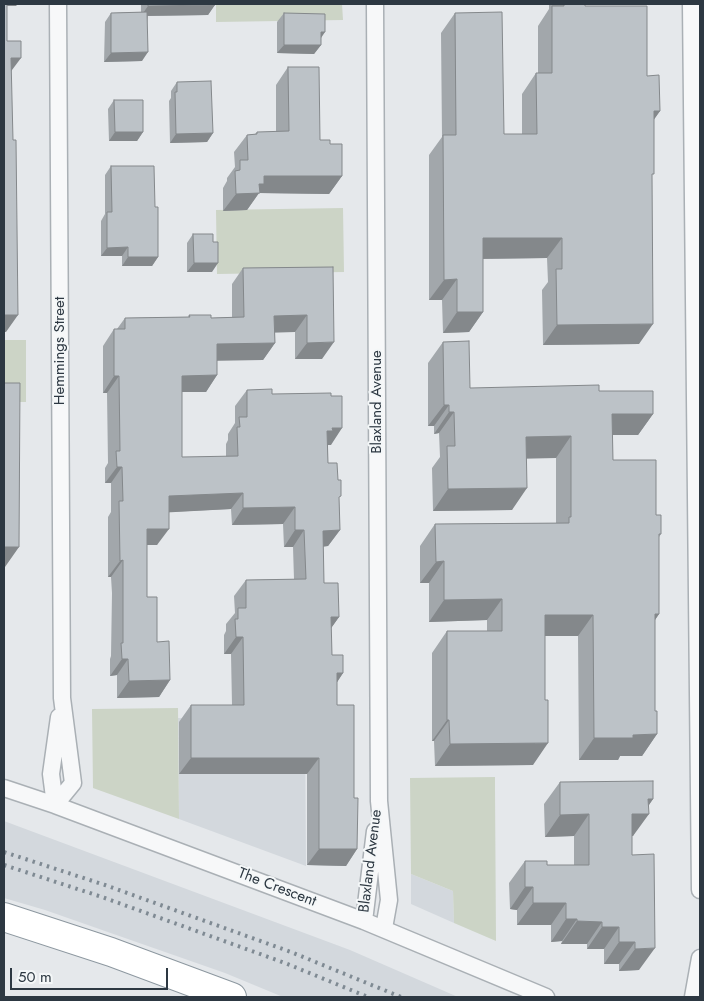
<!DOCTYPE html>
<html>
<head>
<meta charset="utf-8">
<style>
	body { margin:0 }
	#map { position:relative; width:704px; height:1001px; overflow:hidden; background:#e5e8eb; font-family:Jost,sans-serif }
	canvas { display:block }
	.frame { position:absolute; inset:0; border:5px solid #2d3842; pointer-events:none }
	.scale { position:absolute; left:10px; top:968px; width:158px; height:22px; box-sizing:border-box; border:2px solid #2d3842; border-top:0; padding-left:6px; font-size:15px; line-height:18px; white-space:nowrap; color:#2d3842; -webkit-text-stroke:4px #f4f7f8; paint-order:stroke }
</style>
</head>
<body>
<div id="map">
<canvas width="704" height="1001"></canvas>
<div class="frame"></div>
<div class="scale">50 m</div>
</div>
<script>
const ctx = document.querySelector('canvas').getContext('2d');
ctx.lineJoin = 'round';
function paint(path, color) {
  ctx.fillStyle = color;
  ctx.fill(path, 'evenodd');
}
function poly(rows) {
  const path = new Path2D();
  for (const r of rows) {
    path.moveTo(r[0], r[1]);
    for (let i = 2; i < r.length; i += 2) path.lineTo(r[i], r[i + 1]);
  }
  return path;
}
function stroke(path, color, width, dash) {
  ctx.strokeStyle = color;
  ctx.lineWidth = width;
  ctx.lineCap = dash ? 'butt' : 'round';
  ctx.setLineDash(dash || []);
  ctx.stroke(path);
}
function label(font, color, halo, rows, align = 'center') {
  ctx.font = font + ' Jost,sans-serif';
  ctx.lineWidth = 4;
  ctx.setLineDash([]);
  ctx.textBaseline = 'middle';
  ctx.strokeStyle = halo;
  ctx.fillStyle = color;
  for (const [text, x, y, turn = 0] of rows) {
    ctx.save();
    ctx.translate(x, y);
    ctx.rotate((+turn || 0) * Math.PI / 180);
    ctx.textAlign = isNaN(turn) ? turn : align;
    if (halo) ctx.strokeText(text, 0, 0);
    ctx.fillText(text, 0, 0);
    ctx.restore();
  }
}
paint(poly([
	[305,717,306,866,179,819,178,718],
	[4,821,350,950,458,997,283,997,225,973,45,910,4,898],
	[411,874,453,891,454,923,411,904]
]), '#d3d8dd');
paint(poly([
	[216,4,342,4,343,20,216,22],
	[343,208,344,272,217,274,216,210],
	[4,340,26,340,26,402,4,402],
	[178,708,179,819,93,788,92,709],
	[495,777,495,789,496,941,454,923,453,891,411,874,410,778]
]), '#ccd4c6');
const street = poly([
	[375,4,379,801,389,900,384,928],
	[691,4,700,890],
	[4,788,55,805,364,921,546,997],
	[55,805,73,783,62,698,58,4],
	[55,805,51,774,59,717],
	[364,921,375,831],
	[693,997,700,958]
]);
const highway = poly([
	[4,917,111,952,232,997]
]);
stroke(street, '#aab0b5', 19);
stroke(highway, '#8d98a0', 30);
stroke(street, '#f7f8f9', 16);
stroke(highway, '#fff', 28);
stroke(poly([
	[4,852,105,885,291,952,401,997],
	[4,865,102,897,285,963,368,997]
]), '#7f8a93', 4, [2.5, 5]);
paint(poly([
	[141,4,215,4,208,15,148,16,142,61,104,62,105,22,111,13,141,12],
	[549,4,585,4,585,6,647,76,660,111,654,119,652,177,639,344,543,345,542,290,548,282,547,258,483,259,483,312,469,332,443,333,442,300,429,300,429,155,442,137,441,33,455,13,504,134,522,134,522,94,536,73,538,73,538,26,549,9],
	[284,13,321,38,321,45,314,54,277,53,277,22],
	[288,67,320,140,330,144,342,176,329,194,259,193,247,210,223,211,223,188,227,181,227,178,235,167,234,152,247,135,255,134,257,132,276,132,276,85],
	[177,82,213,133,207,142,170,143,169,101,171,98,171,91],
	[114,100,143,132,137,141,109,141,108,109],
	[111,166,155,207,158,257,152,266,122,266,122,256,101,256,101,221,105,214,105,175],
	[193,234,212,272,187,272,187,243],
	[333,267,322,359,295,359,295,332,275,332,275,343,263,360,217,360,217,375,206,392,182,392,182,457,226,457,226,444,228,440,228,434,235,423,235,406,247,390,272,394,331,445,328,445,328,463,339,500,340,530,328,546,323,547,324,583,339,617,331,628,332,655,343,673,337,682,337,705,354,798,357,849,346,866,307,865,307,774,179,774,179,722,191,705,232,705,231,654,224,654,224,635,226,631,226,624,235,613,234,596,246,580,294,579,293,547,284,547,283,524,232,525,231,509,169,512,157,545,147,545,147,597,157,642,170,680,159,697,117,698,117,675,110,676,110,659,111,656,112,593,111,577,108,577,108,517,111,512,111,483,105,483,105,468,108,463,107,393,103,393,103,346,114,329,117,329,125,318,188,317,189,315,211,318,232,317,232,284,243,268],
	[443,342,470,388,599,391,653,414,638,435,612,435,613,460,656,515,661,534,659,537,659,614,655,620,655,711,657,734,642,756,620,756,618,760,579,760,578,636,545,636,533,765,435,766,434,741,432,741,432,653,447,631,487,631,487,620,429,622,429,583,420,583,420,546,435,524,556,523,556,458,527,458,512,510,433,511,432,468,440,457,439,433,434,434,434,426,428,426,428,363],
	[560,782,653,799,648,806,633,836,632,836,632,855,639,970,619,971,619,964,604,964,604,949,587,949,587,944,561,944,562,941,551,942,551,925,517,925,517,910,510,909,509,883,525,861,547,865,574,865,574,836,545,837,544,804]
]), '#a2a7ab');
paint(poly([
	[4,4,18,4,16,6,4,6],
	[215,5,208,15,141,16,148,6],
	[321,32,325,32,319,41],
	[284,45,321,45,314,54,277,53],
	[148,52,142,61,104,62,111,53],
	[11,58,21,58,9,74],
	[654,111,660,111,646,131],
	[115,132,143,132,137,141,109,141],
	[213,133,207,142,170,143,176,134],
	[264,176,342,176,329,194,259,193,247,210,223,211,236,194],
	[483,238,562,238,547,258,469,259],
	[128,247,122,256,101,256,107,248],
	[128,257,158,257,152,266,122,266],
	[194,263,218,263,212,272,187,272],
	[457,279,442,300,429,300,444,280],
	[457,312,483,312,469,332,443,333],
	[4,315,18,315,6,332,4,332],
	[307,315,295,332,263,333,274,316],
	[653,324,639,344,543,345,557,325],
	[334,342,322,359,295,359,307,343],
	[275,343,263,360,205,361,217,344],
	[217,375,206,392,170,392,182,376],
	[114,376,119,376,107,393,103,393],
	[444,405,449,405,434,426,428,426],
	[449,412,454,412,439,433,434,434],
	[612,414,653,414,638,435,597,435],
	[332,428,342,428,331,445,323,445,327,431],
	[571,436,556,458,511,459,526,437],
	[117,467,122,467,111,483,105,483],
	[527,488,512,510,433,511,448,489],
	[243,493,231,509,157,513,169,496],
	[295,507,283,524,232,525,243,508],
	[147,529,169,529,157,545,136,545],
	[295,530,304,530,293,547,284,547],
	[340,530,328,546,311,547,323,531],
	[4,547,19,547,5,567,4,567],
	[123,560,111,577,108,577,120,561],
	[444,561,429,583,420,583,436,562],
	[502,599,487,620,429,622,444,600],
	[655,614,659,614,644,636],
	[545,615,593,615,578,636,530,636],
	[331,617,339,617,327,634],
	[236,637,243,637,231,654,224,654],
	[122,659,128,659,117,675,110,676],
	[337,673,343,673,332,690],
	[170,680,159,697,117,698,129,681],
	[447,720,449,720,434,741,432,741],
	[657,734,642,756,620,756,618,760,579,760,594,738,633,735],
	[548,743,533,765,435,766,450,744],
	[191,758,319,758,307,774,179,774],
	[648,799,653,799,643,814,649,814,633,836,617,837,632,814],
	[589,814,574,836,545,837,560,815],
	[319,849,357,849,346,866,307,865],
	[525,887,533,887,517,910,510,909],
	[533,903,566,903,551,925,517,925],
	[566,919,577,919,562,941,551,942],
	[577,921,602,922,587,944,561,944],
	[602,927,619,927,604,949,587,949],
	[619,942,635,942,619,964,604,964],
	[655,948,639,970,619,971,635,949]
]), '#84888b');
const building = poly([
	[4,4,7,4,7,41,21,41,21,58,11,58,13,140,16,140,18,315,4,315,4,4],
	[148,4,215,4,215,5,148,6,148,4],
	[564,4,585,4,585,6,647,6,647,76,659,75,660,111,654,111,654,174,652,174,653,324,557,325,556,269,562,269,562,238,483,238,483,312,457,312,457,279,444,280,443,135,456,135,455,13,502,12,504,134,537,134,536,73,552,73,552,6,564,6,564,4],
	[147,12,148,52,111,53,111,13,147,12],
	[284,13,325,14,325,32,321,32,321,45,284,45,284,13],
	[288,67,319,67,320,140,330,140,330,144,342,144,342,176,264,176,264,184,259,184,260,193,236,194,235,171,240,170,240,160,248,160,247,135,257,134,257,132,289,131,288,67],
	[211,81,213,133,176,134,175,92,177,92,177,82,211,81],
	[114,100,143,100,143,132,115,132,114,100],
	[111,166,154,166,155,207,158,207,158,257,128,257,128,247,107,248,107,212,112,212,111,166],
	[193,234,213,234,213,242,218,242,218,263,194,263,193,234],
	[333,267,334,342,307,343,307,315,274,316,275,343,217,344,217,375,182,376,182,457,238,456,237,427,240,427,239,417,247,417,247,390,272,389,272,394,331,393,331,396,342,396,342,428,332,428,333,431,327,431,328,463,337,463,338,480,341,480,341,496,339,497,340,530,323,531,324,583,338,583,339,617,331,617,332,655,343,655,343,673,337,673,337,705,354,705,354,798,358,798,357,849,319,849,319,758,191,758,191,705,244,705,243,637,236,637,235,619,238,619,238,608,246,608,246,580,306,579,304,530,295,530,295,507,243,508,243,493,169,496,169,529,147,529,147,597,157,597,157,642,169,641,170,680,129,681,128,659,122,659,121,643,123,643,123,560,120,561,119,501,123,501,122,467,117,467,116,451,120,451,119,376,114,376,114,329,125,329,125,318,190,317,189,315,211,315,211,318,244,317,243,268,333,267],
	[469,341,470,388,599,385,599,391,653,391,653,414,612,414,613,460,656,460,656,515,661,515,661,534,659,534,659,614,655,614,655,711,657,711,657,734,633,735,633,738,594,738,593,615,545,615,545,700,548,700,548,743,450,744,449,720,447,720,447,631,502,631,502,599,444,600,444,561,436,562,435,524,569,523,569,517,571,517,571,436,526,437,527,488,448,489,447,446,455,446,454,412,449,412,449,405,444,405,443,342,469,341],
	[4,383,20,383,19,547,4,547,4,383],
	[653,781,653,799,648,799,649,814,632,814,632,855,654,854,655,948,635,949,635,942,619,942,619,927,602,927,602,922,577,921,577,919,566,919,566,903,533,903,533,887,525,887,525,861,547,861,547,865,589,865,589,814,560,815,560,782,653,781]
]);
paint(building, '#bcc2c7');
stroke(building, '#84888b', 1);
label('15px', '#2d3842', '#f4f7f8', [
	["Hemmings Street",60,351,-90],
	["Blaxland Avenue",377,402,-90],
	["Blaxland Avenue",371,861,-83],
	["The Crescent",277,888,21]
]);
</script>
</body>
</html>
